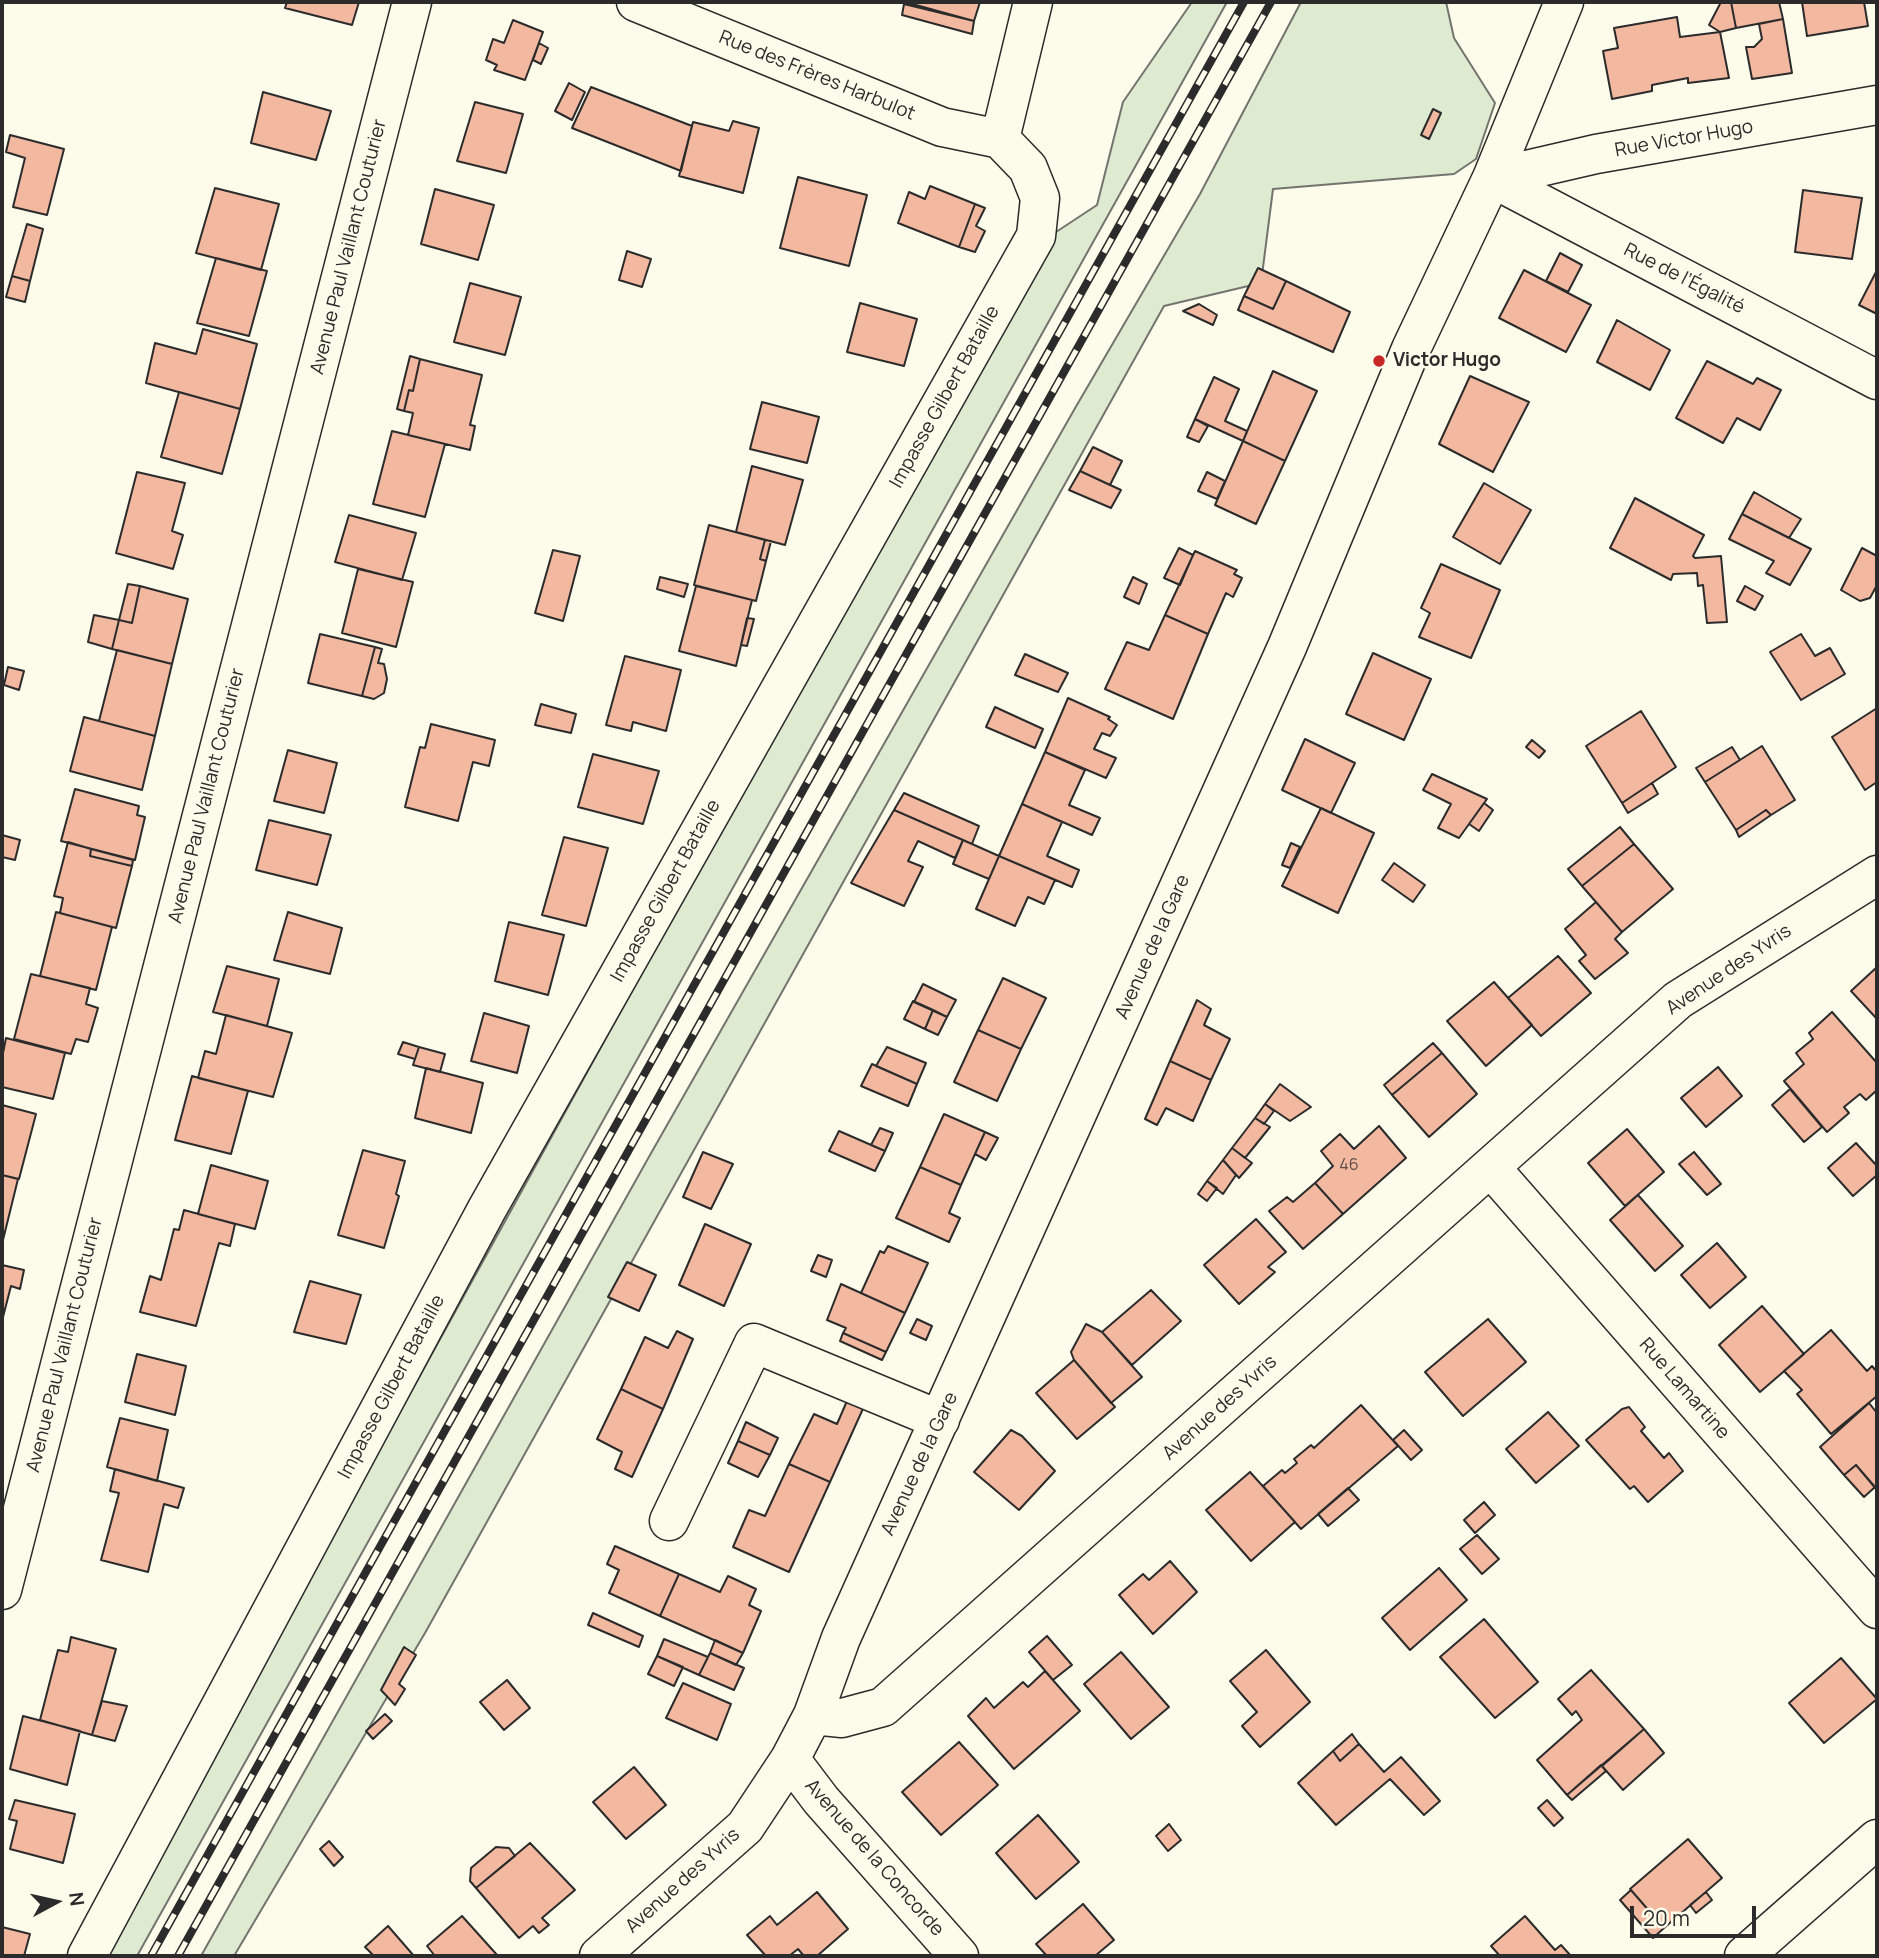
<!DOCTYPE html>
<html>
<head>
<meta charset="utf-8">
<style>
	body { margin:0 }
	#map { position:relative; width:1879px; height:1958px; overflow:hidden; background:#fdfbea; font-family:Manrope,sans-serif }
	canvas { display:block }
	.frame { position:absolute; inset:0; border:4px solid #2b2b2b; pointer-events:none }
	.north { position:absolute; left:21px; top:1867px; width:70px; height:70px; -webkit-text-stroke:5px #fdfbea; paint-order:stroke; rotate:82deg; font-size:19px; font-weight:700; line-height:28px; text-align:center; color:#2b2b2b }
	.north::after { content:''; display:block; margin:auto; width:24px; height:32px; background:#2b2b2b; clip-path:polygon(50% 0,100% 100%,50% 72%,0 100%) }
	.scale { position:absolute; left:1630px; top:1906px; width:126px; height:32px; box-sizing:border-box; border:4px solid #2b2b2b; border-top:0; padding-left:9px; font-size:21px; line-height:24px; white-space:nowrap; color:#2b2b2b; -webkit-text-stroke:5px #fdfbea; paint-order:stroke }
</style>
</head>
<body>
<div id="map">
<canvas width="1879" height="1958"></canvas>
<div class="frame"></div>
<div class="north">N</div>
<div class="scale">20 m</div>
</div>
<script>
const ctx = document.querySelector('canvas').getContext('2d');
ctx.lineJoin = 'round';
function paint(path, color) {
  ctx.fillStyle = color;
  ctx.fill(path, 'evenodd');
}
function poly(rows) {
  const path = new Path2D();
  for (const r of rows) {
    path.moveTo(r[0], r[1]);
    for (let i = 2; i < r.length; i += 2) path.lineTo(r[i], r[i + 1]);
  }
  return path;
}
function stroke(path, color, width, dash) {
  ctx.strokeStyle = color;
  ctx.lineWidth = width;
  ctx.lineCap = dash ? 'butt' : 'round';
  ctx.setLineDash(dash || []);
  ctx.stroke(path);
}
function label(font, color, halo, rows, align = 'center') {
  ctx.font = font + ' Manrope,sans-serif';
  ctx.lineWidth = 5;
  ctx.setLineDash([]);
  ctx.textBaseline = 'middle';
  ctx.strokeStyle = halo;
  ctx.fillStyle = color;
  for (const [text, x, y, turn = 0] of rows) {
    ctx.save();
    ctx.translate(x, y);
    ctx.rotate((+turn || 0) * Math.PI / 180);
    ctx.textAlign = isNaN(turn) ? turn : align;
    if (halo) ctx.strokeText(text, 0, 0);
    ctx.fillText(text, 0, 0);
    ctx.restore();
  }
}
const green = poly([
	[1192,2,1227,2,137,1956,100,1956,1047,238,1097,205,1123,102,1192,2],
	[1301,2,1446,2,1454,38,1495,103,1476,159,1454,174,1273,189,1261,283,1164,306,425,1633,234,1956,201,1956,650,1155,1074,410,1200,194,1301,2]
]);
paint(green, '#deebd1');
stroke(green, '#74746e', 2);
const building = poly([
	[359,2,352,25,285,8,287,2,359,2],
	[905,2,980,2,974,21,905,2],
	[1721,2,1731,2,1736,28,1720,32,1709,25,1721,2],
	[1731,2,1779,2,1783,19,1736,28,1731,2],
	[1802,2,1864,2,1868,26,1807,36,1802,2],
	[904,4,974,21,972,34,902,15,904,4],
	[1677,17,1680,37,1720,32,1729,78,1688,83,1688,78,1652,85,1652,91,1612,99,1603,51,1618,48,1614,28,1677,17],
	[1783,19,1792,73,1752,79,1746,47,1754,47,1762,39,1759,24,1783,19],
	[513,20,543,32,525,80,494,70,497,65,486,60,493,39,504,43,513,20],
	[539,43,548,48,541,64,533,60,539,43],
	[569,83,585,92,572,120,555,111,569,83],
	[591,87,692,126,681,171,572,128,591,87],
	[263,92,331,111,316,160,251,143,263,92],
	[475,102,523,114,506,173,457,161,475,102],
	[1433,109,1441,113,1429,139,1421,135,1433,109],
	[733,121,759,128,743,193,679,176,693,122,729,131,733,121],
	[10,135,64,149,47,215,13,207,25,158,6,152,10,135],
	[798,177,867,195,849,266,780,248,798,177],
	[930,186,975,204,959,247,898,223,909,192,925,199,930,186],
	[215,188,279,204,261,270,196,253,215,188],
	[435,189,494,205,478,260,421,244,435,189],
	[1803,190,1862,198,1852,259,1795,252,1803,190],
	[975,204,985,208,976,226,985,231,975,252,959,247,975,204],
	[27,224,43,229,30,281,12,276,27,224],
	[627,251,651,259,642,287,619,280,627,251],
	[1560,253,1582,265,1568,292,1546,281,1560,253],
	[216,258,267,271,249,336,197,323,216,258],
	[1258,268,1286,281,1273,309,1244,296,1258,268],
	[1524,270,1591,305,1566,352,1499,318,1524,270],
	[1877,270,1877,314,1859,305,1877,270],
	[12,276,30,281,25,302,6,297,12,276],
	[1286,281,1350,312,1333,352,1238,310,1244,296,1273,309,1286,281],
	[470,283,521,297,505,355,454,342,470,283],
	[860,303,917,319,904,366,847,352,860,303],
	[1199,304,1217,315,1213,325,1183,311,1199,304],
	[1617,320,1670,350,1650,390,1597,362,1617,320],
	[203,329,257,344,240,409,146,383,155,343,196,354,203,329],
	[410,356,420,359,413,391,409,390,404,411,397,409,410,356],
	[420,359,482,375,470,425,475,426,470,450,408,435,413,413,404,411,409,390,413,391,420,359],
	[1707,361,1753,384,1757,378,1781,390,1760,430,1737,418,1723,443,1676,418,1707,361],
	[1273,371,1317,391,1285,461,1243,441,1273,371],
	[1470,376,1529,402,1493,472,1439,444,1470,376],
	[1214,377,1239,389,1225,421,1247,431,1243,441,1195,419,1214,377],
	[179,392,240,409,222,474,161,457,179,392],
	[762,402,819,417,807,463,750,449,762,402],
	[1195,419,1208,426,1199,442,1187,437,1195,419],
	[392,431,445,444,425,517,373,504,392,431],
	[1243,441,1285,461,1256,524,1215,505,1243,441],
	[1093,447,1122,461,1110,485,1080,471,1093,447],
	[752,466,803,480,785,545,736,532,752,466],
	[1080,471,1121,490,1111,508,1069,490,1080,471],
	[137,472,185,483,172,531,183,535,173,569,116,553,137,472],
	[1207,472,1225,481,1217,499,1198,491,1207,472],
	[1484,483,1531,510,1500,564,1453,537,1484,483],
	[1754,492,1801,519,1789,538,1742,514,1754,492],
	[1635,498,1704,535,1693,556,1695,558,1721,556,1727,622,1707,623,1703,585,1698,586,1697,573,1673,574,1671,580,1610,548,1635,498],
	[1742,514,1811,549,1790,585,1766,573,1774,561,1729,539,1742,514],
	[349,515,416,533,402,580,335,562,349,515],
	[709,525,765,540,760,559,766,561,756,601,694,585,709,525],
	[765,540,771,541,766,561,760,559,765,540],
	[1179,548,1193,555,1180,585,1164,578,1179,548],
	[1862,548,1877,556,1877,585,1870,598,1860,601,1841,590,1862,548],
	[553,550,580,556,563,621,535,613,553,550],
	[1195,551,1237,570,1234,574,1242,578,1233,597,1226,593,1208,634,1165,615,1195,551],
	[1441,564,1500,590,1471,658,1419,637,1430,613,1421,608,1441,564],
	[358,569,413,582,396,647,342,633,358,569],
	[660,577,688,584,684,597,657,589,660,577],
	[1133,577,1147,584,1139,604,1124,597,1133,577],
	[128,584,140,586,132,623,119,620,128,584],
	[140,586,188,599,172,664,112,649,119,620,132,623,140,586],
	[696,586,752,600,736,666,679,651,696,586],
	[1745,586,1763,596,1755,610,1737,601,1745,586],
	[94,615,119,620,112,649,88,642,94,615],
	[1165,615,1208,634,1173,719,1105,689,1127,642,1149,650,1165,615],
	[747,618,754,619,747,646,741,645,747,618],
	[320,634,375,647,362,696,308,683,320,634],
	[1801,634,1815,656,1830,648,1845,674,1801,700,1770,652,1801,634],
	[375,647,382,649,378,663,384,664,387,679,384,693,374,699,362,696,375,647],
	[117,650,172,664,155,736,99,721,117,650],
	[1373,653,1431,679,1404,740,1346,714,1373,653],
	[1025,654,1068,673,1058,692,1015,675,1025,654],
	[625,656,681,670,666,731,633,722,631,731,606,725,625,656],
	[8,667,24,671,19,690,4,685,8,667],
	[1068,698,1110,717,1108,719,1117,725,1110,736,1102,733,1094,749,1116,758,1106,778,1045,752,1068,698],
	[541,704,576,714,571,733,535,725,541,704],
	[995,707,1043,729,1035,748,986,727,995,707],
	[1877,708,1877,782,1865,790,1832,737,1877,708],
	[1641,711,1676,767,1622,803,1586,746,1641,711],
	[84,717,155,736,142,790,70,771,84,717],
	[431,724,495,740,489,766,473,762,458,821,405,807,420,747,425,748,431,724],
	[1305,739,1355,763,1331,813,1282,790,1305,739],
	[1532,740,1545,751,1539,758,1526,747,1532,740],
	[1762,746,1795,800,1771,815,1766,810,1736,830,1705,782,1762,746],
	[1732,747,1740,760,1705,782,1696,768,1732,747],
	[288,750,337,763,324,813,274,801,288,750],
	[1045,752,1085,770,1069,805,1100,818,1092,835,1022,804,1045,752],
	[593,754,659,771,643,824,578,807,593,754],
	[1432,774,1487,799,1459,838,1438,828,1451,804,1423,790,1432,774],
	[1652,783,1658,794,1628,813,1622,803,1652,783],
	[75,789,139,806,137,815,145,817,135,860,61,841,75,789],
	[904,793,979,826,972,844,894,810,904,793],
	[1484,803,1493,810,1479,831,1469,824,1484,803],
	[1022,804,1062,822,1047,856,1079,870,1072,887,999,856,1022,804],
	[1321,808,1374,833,1338,913,1282,886,1321,808],
	[894,810,963,840,955,858,918,841,908,861,923,867,904,906,851,883,894,810],
	[1766,810,1771,815,1739,837,1736,830,1766,810],
	[269,820,331,835,317,885,256,870,269,820],
	[1620,827,1634,844,1582,886,1568,869,1620,827],
	[2,835,20,840,15,860,2,857,2,835],
	[564,837,608,848,586,926,542,915,564,837],
	[963,840,999,856,989,879,953,864,963,840],
	[68,842,91,849,90,856,132,866,116,928,60,913,63,898,54,896,68,842],
	[1291,843,1300,847,1290,868,1282,865,1291,843],
	[1634,844,1673,889,1622,932,1582,886,1634,844],
	[91,849,133,860,132,866,90,856,91,849],
	[999,856,1055,880,1044,904,1028,897,1015,926,976,909,999,856],
	[1394,863,1425,885,1413,902,1382,880,1394,863],
	[1596,902,1622,932,1615,939,1628,953,1595,979,1579,961,1586,955,1565,929,1596,902],
	[56,912,112,927,96,990,40,976,56,912],
	[288,912,342,928,330,974,274,960,288,912],
	[509,922,564,935,548,995,495,981,509,922],
	[1558,956,1591,993,1541,1036,1508,998,1558,956],
	[227,966,279,979,267,1026,213,1012,227,966],
	[1877,967,1877,1019,1851,991,1877,967],
	[31,974,90,988,86,1004,98,1008,88,1042,76,1039,71,1054,14,1039,31,974],
	[1003,978,1046,998,1021,1049,978,1030,1003,978],
	[1494,982,1532,1025,1486,1066,1447,1021,1494,982],
	[923,984,956,1000,947,1017,914,1002,923,984],
	[1197,1000,1211,1009,1204,1025,1230,1039,1211,1080,1170,1061,1197,1000],
	[913,1001,933,1010,925,1029,904,1019,913,1001],
	[933,1010,947,1017,938,1035,925,1029,933,1010],
	[1832,1012,1877,1063,1877,1090,1866,1100,1860,1094,1844,1107,1849,1113,1827,1132,1784,1081,1804,1064,1796,1053,1813,1039,1809,1033,1832,1012],
	[484,1013,529,1026,517,1073,471,1061,484,1013],
	[226,1015,292,1033,273,1097,198,1078,205,1051,216,1054,226,1015],
	[978,1030,1021,1049,997,1101,954,1082,978,1030],
	[6,1038,65,1053,53,1099,2,1087,2,1058,6,1038],
	[403,1042,419,1047,415,1059,398,1054,403,1042],
	[1433,1043,1442,1053,1392,1095,1384,1085,1433,1043],
	[419,1047,445,1054,440,1072,413,1065,419,1047],
	[887,1047,926,1063,917,1084,876,1066,887,1047],
	[1442,1053,1477,1094,1429,1137,1392,1095,1442,1053],
	[1170,1061,1211,1080,1193,1121,1166,1108,1157,1125,1145,1119,1170,1061],
	[872,1064,917,1084,908,1106,861,1086,872,1064],
	[1718,1067,1742,1096,1706,1127,1681,1098,1718,1067],
	[426,1068,483,1083,471,1133,415,1118,426,1068],
	[192,1076,248,1091,231,1154,175,1140,192,1076],
	[1280,1084,1311,1107,1290,1121,1265,1104,1280,1084],
	[1790,1089,1822,1127,1804,1142,1772,1105,1790,1089],
	[1265,1104,1274,1111,1264,1124,1255,1118,1265,1104],
	[2,1105,36,1114,19,1179,2,1175,2,1105],
	[944,1114,985,1132,961,1185,920,1167,944,1114],
	[1255,1118,1270,1127,1245,1158,1232,1148,1255,1118],
	[1379,1126,1406,1158,1343,1214,1315,1183,1333,1166,1321,1151,1340,1134,1354,1149,1379,1126],
	[880,1128,893,1133,885,1151,871,1145,880,1128],
	[1627,1129,1664,1172,1625,1206,1588,1163,1627,1129],
	[839,1131,885,1151,875,1171,829,1151,839,1131],
	[985,1132,998,1138,986,1160,975,1154,985,1132],
	[1856,1143,1877,1166,1877,1175,1853,1196,1828,1168,1856,1143],
	[1232,1148,1252,1163,1239,1178,1223,1160,1232,1148],
	[363,1150,405,1161,396,1194,399,1196,384,1248,338,1235,363,1150],
	[703,1152,733,1164,711,1209,683,1197,703,1152],
	[1694,1152,1721,1184,1707,1195,1679,1164,1694,1152],
	[1223,1160,1236,1175,1223,1194,1207,1181,1223,1160],
	[211,1165,268,1181,255,1229,198,1214,211,1165],
	[920,1167,961,1185,949,1213,960,1218,949,1242,896,1218,920,1167],
	[2,1175,18,1179,2,1244,2,1175],
	[1207,1181,1217,1188,1207,1201,1198,1194,1207,1181],
	[1315,1183,1343,1214,1303,1249,1269,1211,1287,1197,1293,1202,1315,1183],
	[1638,1195,1683,1246,1655,1271,1610,1220,1638,1195],
	[184,1210,235,1224,230,1246,219,1243,196,1326,140,1312,150,1276,161,1280,174,1229,179,1230,184,1210],
	[1256,1219,1286,1252,1268,1267,1275,1272,1239,1304,1204,1265,1256,1219],
	[705,1224,751,1244,724,1306,679,1285,705,1224],
	[1717,1243,1746,1277,1710,1308,1681,1275,1717,1243],
	[888,1246,928,1263,905,1313,861,1293,880,1251,884,1253,888,1246],
	[818,1255,832,1260,826,1277,811,1271,818,1255],
	[627,1262,656,1275,639,1311,608,1297,627,1262],
	[2,1265,24,1270,20,1289,11,1286,3,1317,2,1265],
	[310,1281,361,1295,346,1344,294,1332,310,1281],
	[841,1284,905,1313,886,1352,843,1333,846,1328,827,1320,841,1284],
	[1151,1290,1181,1321,1132,1365,1102,1332,1151,1290],
	[1762,1306,1804,1354,1760,1392,1719,1345,1762,1306],
	[917,1319,932,1326,926,1340,910,1333,917,1319],
	[1488,1319,1526,1362,1463,1416,1425,1372,1488,1319],
	[1086,1324,1102,1332,1142,1377,1111,1403,1074,1360,1071,1352,1086,1324],
	[1831,1330,1867,1371,1872,1366,1877,1372,1877,1396,1831,1434,1797,1394,1802,1390,1784,1371,1831,1330],
	[677,1331,693,1339,663,1409,621,1389,645,1337,668,1348,677,1331],
	[843,1333,886,1352,882,1360,840,1341,843,1333],
	[137,1354,186,1366,175,1415,125,1402,137,1354],
	[1074,1360,1115,1407,1077,1439,1036,1393,1074,1360],
	[621,1389,663,1409,632,1477,615,1469,622,1452,597,1439,621,1389],
	[850,1394,866,1402,830,1482,789,1464,814,1414,837,1424,850,1394],
	[1869,1403,1877,1413,1877,1490,1856,1465,1844,1475,1820,1447,1869,1403],
	[1361,1405,1398,1446,1301,1529,1263,1486,1282,1470,1285,1473,1297,1463,1294,1459,1311,1445,1314,1448,1361,1405],
	[1629,1407,1645,1427,1641,1431,1664,1458,1669,1453,1683,1471,1648,1502,1634,1486,1630,1489,1586,1440,1622,1409,1629,1407],
	[1548,1412,1579,1446,1536,1483,1506,1449,1548,1412],
	[120,1418,168,1430,157,1481,107,1467,120,1418],
	[746,1422,778,1438,770,1455,738,1441,746,1422],
	[1011,1430,1022,1436,1055,1471,1019,1510,974,1472,1011,1430],
	[1404,1430,1422,1450,1411,1460,1393,1440,1404,1430],
	[738,1441,770,1455,758,1477,728,1463,738,1441],
	[789,1464,830,1482,789,1572,733,1547,749,1510,765,1516,789,1464],
	[1856,1465,1875,1487,1864,1497,1844,1475,1856,1465],
	[115,1469,184,1488,178,1508,164,1504,148,1572,101,1560,119,1493,110,1491,115,1469],
	[1250,1472,1295,1522,1251,1561,1206,1510,1250,1472],
	[1348,1488,1359,1500,1328,1526,1318,1514,1348,1488],
	[1484,1502,1495,1515,1475,1533,1464,1520,1484,1502],
	[1477,1535,1499,1559,1482,1574,1460,1549,1477,1535],
	[615,1546,679,1574,660,1616,609,1593,619,1570,607,1564,615,1546],
	[1170,1561,1197,1592,1153,1634,1119,1595,1143,1574,1149,1580,1170,1561],
	[1439,1568,1467,1600,1410,1650,1382,1618,1439,1568],
	[679,1574,720,1592,728,1576,756,1589,749,1605,761,1611,743,1653,660,1616,679,1574],
	[593,1613,643,1636,639,1647,588,1625,593,1613],
	[1484,1619,1538,1682,1495,1718,1440,1657,1484,1619],
	[1047,1636,1072,1665,1053,1680,1029,1652,1047,1636],
	[71,1637,116,1649,92,1735,40,1720,58,1650,68,1652,71,1637],
	[664,1639,708,1657,699,1675,657,1656,664,1639],
	[715,1640,743,1653,736,1665,710,1653,715,1640],
	[404,1647,416,1655,399,1684,405,1689,395,1705,381,1690,404,1647],
	[1266,1650,1310,1702,1260,1747,1242,1726,1257,1712,1230,1681,1266,1650],
	[1121,1652,1169,1707,1131,1739,1084,1684,1121,1652],
	[710,1653,744,1668,734,1690,699,1675,710,1653],
	[657,1656,683,1667,674,1686,648,1674,657,1656],
	[1841,1658,1877,1699,1824,1743,1789,1703,1841,1658],
	[1591,1670,1644,1729,1567,1795,1537,1760,1582,1720,1576,1711,1572,1715,1558,1699,1591,1670],
	[1045,1671,1080,1711,1014,1769,968,1716,986,1698,994,1708,1023,1682,1028,1687,1045,1671],
	[507,1680,530,1708,504,1730,480,1702,507,1680],
	[683,1683,731,1704,717,1740,666,1718,683,1683],
	[102,1701,127,1706,115,1741,92,1735,102,1701],
	[385,1714,392,1721,373,1739,366,1731,385,1714],
	[23,1716,80,1731,67,1785,10,1769,23,1716],
	[1644,1729,1664,1753,1623,1790,1602,1766,1644,1729],
	[1352,1734,1359,1744,1340,1761,1333,1751,1352,1734],
	[959,1742,998,1785,941,1835,902,1792,959,1742],
	[1359,1744,1384,1772,1401,1757,1440,1801,1424,1815,1390,1779,1336,1825,1298,1783,1333,1751,1340,1761,1359,1744],
	[1601,1765,1606,1771,1572,1800,1567,1795,1601,1765],
	[634,1767,666,1805,626,1839,593,1802,634,1767],
	[15,1800,75,1814,63,1863,10,1849,17,1821,9,1819,15,1800],
	[1547,1800,1563,1818,1554,1826,1538,1808,1547,1800],
	[1038,1815,1079,1862,1036,1899,996,1853,1038,1815],
	[1169,1824,1181,1840,1168,1851,1156,1836,1169,1824],
	[1688,1839,1722,1878,1664,1928,1630,1889,1688,1839],
	[329,1841,343,1857,334,1866,320,1849,329,1841],
	[530,1843,575,1890,542,1918,549,1925,539,1933,533,1926,519,1938,476,1888,530,1843],
	[496,1847,509,1848,515,1856,476,1888,470,1881,471,1868,496,1847],
	[1631,1890,1664,1928,1653,1938,1620,1900,1631,1890],
	[817,1892,848,1929,817,1956,804,1956,798,1949,789,1956,766,1956,747,1935,770,1916,777,1925,817,1892],
	[1706,1892,1712,1900,1696,1913,1690,1905,1706,1892],
	[1083,1904,1114,1940,1095,1956,1047,1956,1036,1944,1083,1904],
	[462,1916,498,1956,435,1956,427,1946,462,1916],
	[1525,1916,1555,1950,1561,1945,1571,1956,1500,1956,1491,1946,1525,1916],
	[388,1926,414,1956,374,1956,365,1947,388,1926],
	[2,1927,30,1934,24,1956,2,1956,2,1927]
]);
paint(building, '#f2b8a0');
stroke(building, '#2b2b2b', 2);
const minor = poly([
	[636,2,942,127,1000,139],
	[1000,139,1033,2],
	[1492,178,1877,380],
	[1492,178,1596,154,1877,105],
	[1491,1168,1877,1609],
	[669,1521,754,1343,940,1420],
	[2,1590,412,2],
	[813,1715,842,1718,883,1707,1678,1000,1877,875],
	[790,1759,821,1800,959,1956],
	[87,1956,487,1209,1036,236,1040,198,1028,168,1000,139],
	[599,1956,745,1827,790,1759,813,1715,841,1638,1287,647,1411,349,1492,178,1564,2],
	[1744,1956,1877,1839]
]);
stroke(minor, '#2b2b2b', 41);
stroke(minor, '#fdfbea', 38);
const rail = poly([
	[151,1956,1244,2],
	[178,1956,1271,2]
]);
stroke(rail, '#2b2b2b', 8);
stroke(rail, '#fdfbea', 5, [16]);
for (const [x, y, r, color] of [
	[1379,361,7,"#c62828"]
]) {
  const dot = new Path2D();
  dot.arc(x, y, r, 0, 2 * Math.PI);
  ctx.fillStyle = color;
  ctx.fill(dot);
  stroke(dot, '#fdfbea', 2.5);
}
label('16px', '#5d4e48', null, [
	["46",1349,1166]
]);
label('19px', '#2b2b2b', '#fdfbea', [
	["Rue des Frères Harbulot",817,76,22],
	["Rue Victor Hugo",1684,139,-10],
	["Avenue Paul Vaillant Couturier",349,247,-76],
	["Rue de l’Égalité",1684,279,27],
	["Impasse Gilbert Bataille",945,397,-61],
	["Avenue Paul Vaillant Couturier",207,796,-76],
	["Impasse Gilbert Bataille",666,891,-61],
	["Avenue de la Gare",1153,947,-66],
	["Avenue des Yvris",1729,970,-34],
	["Avenue Paul Vaillant Couturier",65,1345,-76],
	["Impasse Gilbert Bataille",392,1387,-62],
	["Rue Lamartine",1684,1389,49],
	["Avenue des Yvris",1220,1408,-42],
	["Avenue de la Gare",920,1464,-65],
	["Avenue de la Concorde",874,1858,49],
	["Avenue des Yvris",683,1881,-42]
]);
label('bold 19px', '#2b2b2b', '#fdfbea', [
	["Victor Hugo",1393,361]
], 'left');
</script>
</body>
</html>
